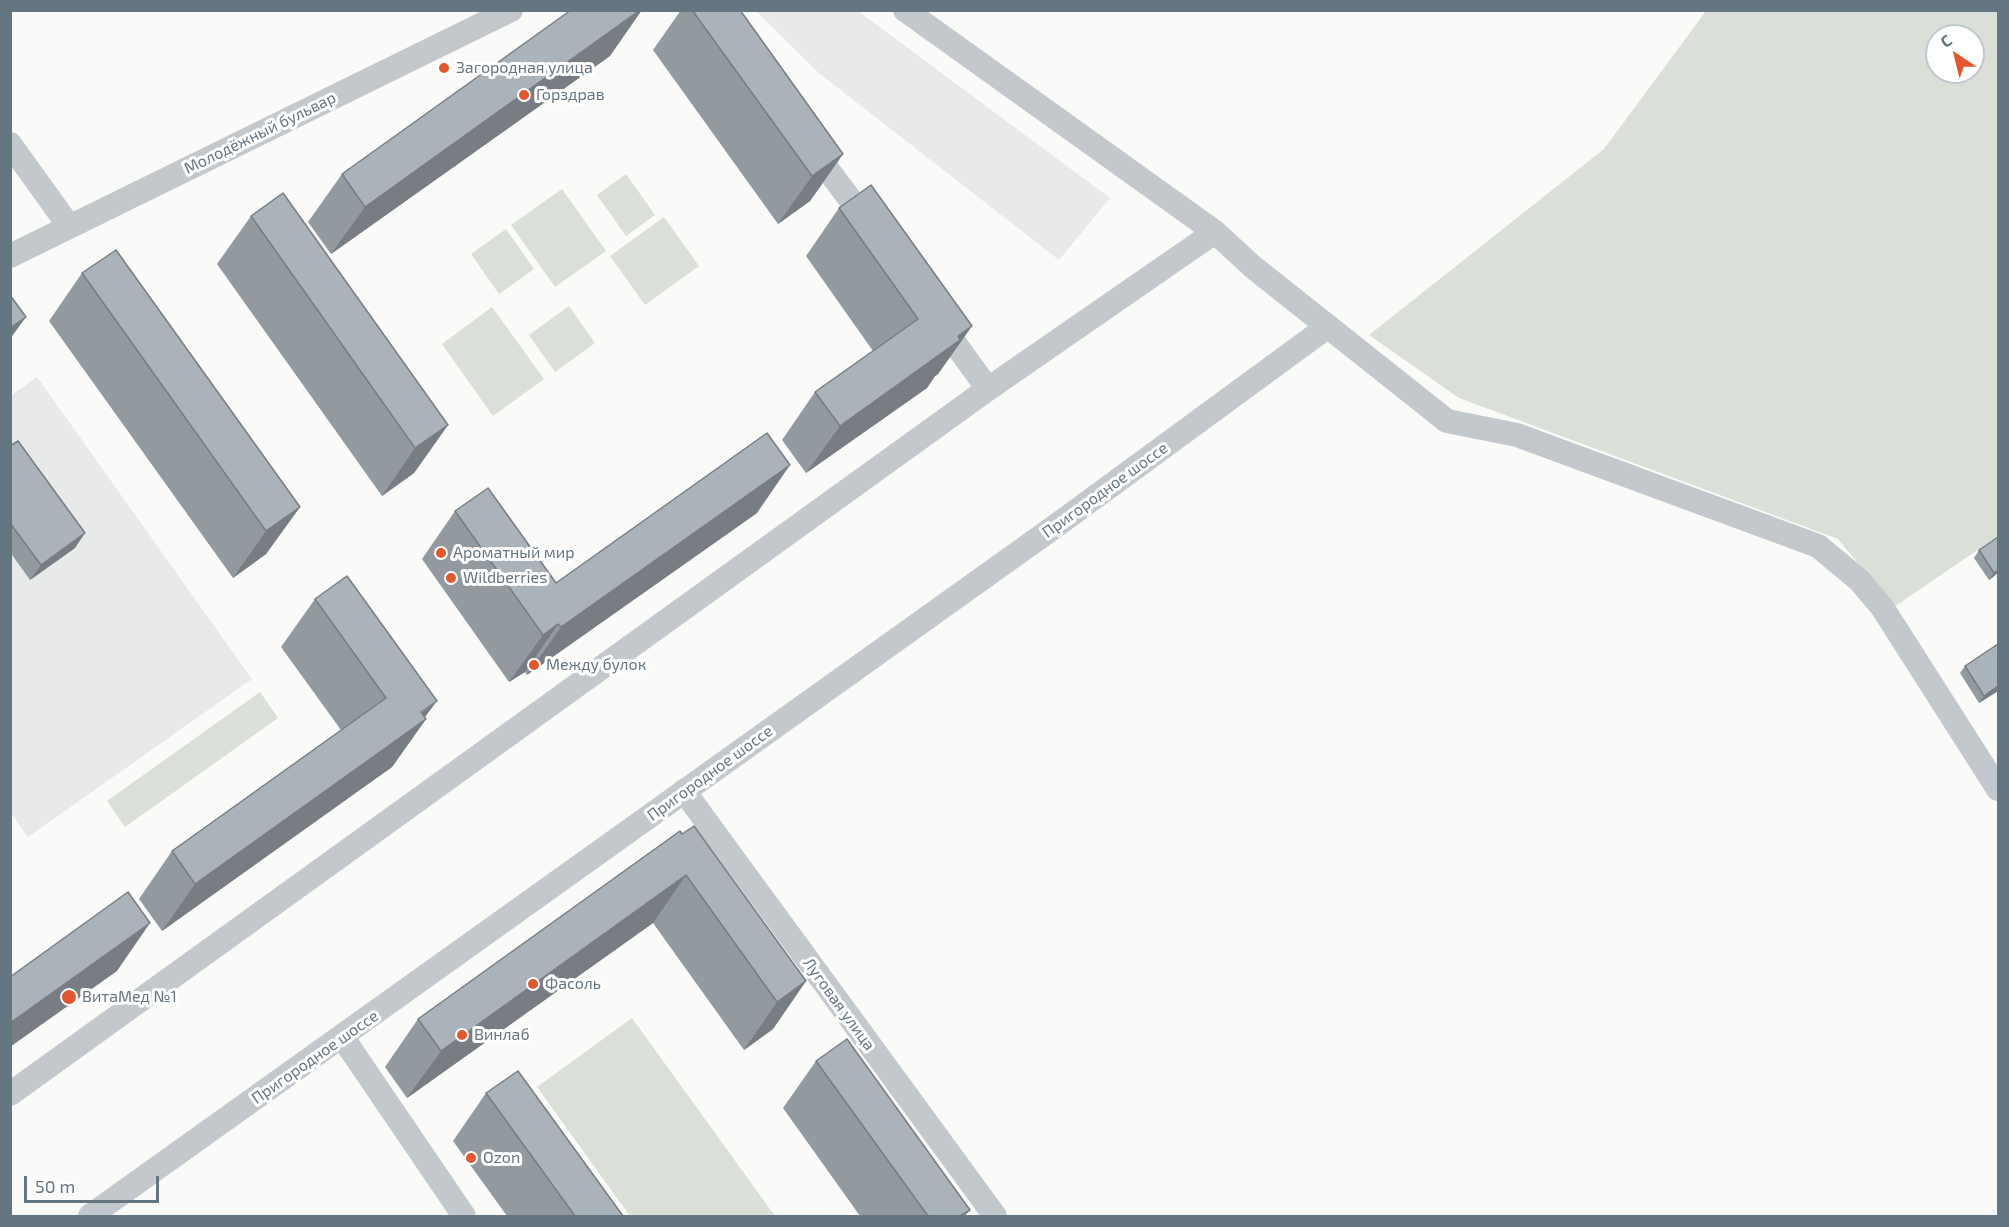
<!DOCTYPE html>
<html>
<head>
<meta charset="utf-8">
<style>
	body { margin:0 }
	#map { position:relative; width:2009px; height:1227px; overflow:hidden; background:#fafaf8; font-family:"Exo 2",sans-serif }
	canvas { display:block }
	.frame { position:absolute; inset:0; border:12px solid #657683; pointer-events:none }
	.north { position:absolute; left:1925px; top:24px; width:60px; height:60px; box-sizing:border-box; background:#fff; border:2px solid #c1c8cd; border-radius:50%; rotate:325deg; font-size:16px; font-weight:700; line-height:24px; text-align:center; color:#657683 }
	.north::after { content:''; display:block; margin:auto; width:21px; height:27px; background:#e4572e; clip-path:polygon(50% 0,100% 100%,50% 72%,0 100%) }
	.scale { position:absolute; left:24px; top:1176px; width:135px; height:27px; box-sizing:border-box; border:3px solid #657683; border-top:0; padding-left:8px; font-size:18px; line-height:21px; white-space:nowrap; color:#657683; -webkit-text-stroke:4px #fff; paint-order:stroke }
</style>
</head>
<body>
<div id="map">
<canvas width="2009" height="1227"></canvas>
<div class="frame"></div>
<div class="north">С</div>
<div class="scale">50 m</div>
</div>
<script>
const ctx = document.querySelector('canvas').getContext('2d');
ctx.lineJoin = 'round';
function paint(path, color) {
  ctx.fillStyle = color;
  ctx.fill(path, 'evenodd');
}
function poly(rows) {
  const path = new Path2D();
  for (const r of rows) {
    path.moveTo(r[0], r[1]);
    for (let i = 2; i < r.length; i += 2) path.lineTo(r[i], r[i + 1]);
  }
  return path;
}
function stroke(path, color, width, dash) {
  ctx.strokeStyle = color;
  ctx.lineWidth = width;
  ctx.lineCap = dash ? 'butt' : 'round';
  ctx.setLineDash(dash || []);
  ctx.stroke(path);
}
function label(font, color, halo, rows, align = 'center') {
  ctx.font = font + ' "Exo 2",sans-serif';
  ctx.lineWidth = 6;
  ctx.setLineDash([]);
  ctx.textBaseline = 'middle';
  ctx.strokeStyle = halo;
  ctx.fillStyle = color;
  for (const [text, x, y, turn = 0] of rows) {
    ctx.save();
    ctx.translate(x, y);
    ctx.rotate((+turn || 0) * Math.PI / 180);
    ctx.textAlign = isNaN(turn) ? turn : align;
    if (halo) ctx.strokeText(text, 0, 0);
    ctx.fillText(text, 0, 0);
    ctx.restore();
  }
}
paint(poly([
	[756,11,858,11,1110,198,1059,260,820,74],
	[37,377,252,679,28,837,10,812,10,396]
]), '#e8e9e9');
paint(poly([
	[1706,11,1998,11,1998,536,1894,607,1838,539,1459,398,1369,335,1604,149],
	[1937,36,1973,36,1973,72,1937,72],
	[626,174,655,215,626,236,597,195],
	[562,189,606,251,555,287,511,225],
	[664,217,699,266,645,305,610,256],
	[506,229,534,269,499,294,471,254],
	[569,306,595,343,555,372,529,335],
	[492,307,544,379,493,416,442,344],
	[260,692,278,718,125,827,107,801],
	[632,1018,775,1216,630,1216,537,1087]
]), '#dadfd7');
stroke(poly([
	[905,10,1215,232,1253,267,1447,421,1517,435,1818,546,1859,580,1882,607,1998,789],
	[10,144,69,226],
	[810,146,870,226],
	[10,256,511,10],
	[938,320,988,389],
	[684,791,995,1216],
	[343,1038,464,1216],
	[10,1094,988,389,1215,232],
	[90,1216,1057,525,1327,327]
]), '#c3c8cc', 24);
paint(poly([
	[681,10,740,10,843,154,810,201,778,224,653,50],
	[610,56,331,254,308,222,342,174],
	[839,208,972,326,938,374,935,376,927,388,806,473,782,440,815,392,873,351,806,256],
	[251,216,448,425,414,473,382,496,217,264],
	[82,273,300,507,266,554,233,578,49,321],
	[10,446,75,548,30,580,10,552],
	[455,511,556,583,757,513,527,675,525,672,509,682,422,559],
	[1979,550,1998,573,1989,580,1974,558],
	[315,599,426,719,392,767,162,931,139,899,172,851,341,730,281,647],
	[1998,644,1998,691,1979,703,1960,673,1965,666],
	[680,831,806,981,773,1029,744,1050,653,923,407,1098,385,1067,418,1019],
	[816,1061,970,1210,965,1216,860,1216,783,1108],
	[486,1093,623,1216,507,1216,453,1141]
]), '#929a9f');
paint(poly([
	[640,10,642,10,610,56,331,254,365,207],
	[843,154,810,201,778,224,812,176],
	[26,317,10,339,10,328],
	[972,326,938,374,935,376,927,388,806,473,840,426],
	[448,425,414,473,382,496,415,448],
	[790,465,757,513,527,675,561,627],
	[300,507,266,554,233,578,266,531],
	[85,533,75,548,30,580,41,565],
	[1998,570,1998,573,1989,580,1994,573],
	[558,624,525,672,509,682,543,635],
	[1998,686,1998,691,1979,703,1984,696],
	[437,701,422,721,426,719,392,767,162,931,195,884],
	[686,875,653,923,407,1098,441,1051],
	[150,923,117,971,10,1047,10,1023],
	[806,981,773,1029,744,1050,777,1002]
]), '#777d82');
const building = poly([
	[571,10,640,10,365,207,342,174,571,10],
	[692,10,740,10,843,154,812,176,692,10],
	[871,185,972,326,958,336,960,340,840,426,815,392,918,319,839,208,871,185],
	[283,193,448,425,415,448,251,216,283,193],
	[116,250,300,507,266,531,82,273,116,250],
	[10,295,26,317,10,328,10,295],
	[767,433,790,465,561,627,558,624,543,635,455,511,488,488,556,583,767,433],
	[18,441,85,533,41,565,10,523,10,446,18,441],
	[1998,537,1998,570,1994,573,1979,550,1998,537],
	[347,576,437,701,421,712,426,719,195,884,172,851,386,698,315,599,347,576],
	[1998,644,1998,686,1984,696,1965,666,1998,644],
	[694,826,806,981,777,1002,686,875,441,1051,418,1019,680,831,682,834,694,826],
	[128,892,150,923,10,1023,10,977,128,892],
	[847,1039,970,1210,960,1216,928,1216,816,1061,847,1039],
	[518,1071,623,1216,575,1216,486,1093,518,1071]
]);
paint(building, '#aab3b9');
stroke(building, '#777d82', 1.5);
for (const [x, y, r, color] of [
	[444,68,6,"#e4572e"],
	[524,95,6,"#e4572e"],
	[441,553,6,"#e4572e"],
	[451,578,6,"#e4572e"],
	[534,665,6,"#e4572e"],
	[533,984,6,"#e4572e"],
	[69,997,8,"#e4572e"],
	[462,1035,6,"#e4572e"],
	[471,1158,6,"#e4572e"]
]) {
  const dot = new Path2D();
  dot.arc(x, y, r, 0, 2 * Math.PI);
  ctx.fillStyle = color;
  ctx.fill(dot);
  stroke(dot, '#fff', 2);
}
label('16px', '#657683', '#fff', [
	["Загородная улица",456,68],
	["Горздрав",536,95],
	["Ароматный мир",453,553],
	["Wildberries",463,578],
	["Между булок",546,665],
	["Фасоль",545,984],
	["ВитаМед №1",82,997],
	["Винлаб",474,1035],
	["Ozon",483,1158]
], 'left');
label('16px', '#657683', '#fff', [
	["Молодёжный бульвар",260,133,-26],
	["Пригородное шоссе",1105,490,-36],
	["Пригородное шоссе",710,773,-36],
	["Луговая улица",839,1004,54],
	["Пригородное шоссе",315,1057,-35]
]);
</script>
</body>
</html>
